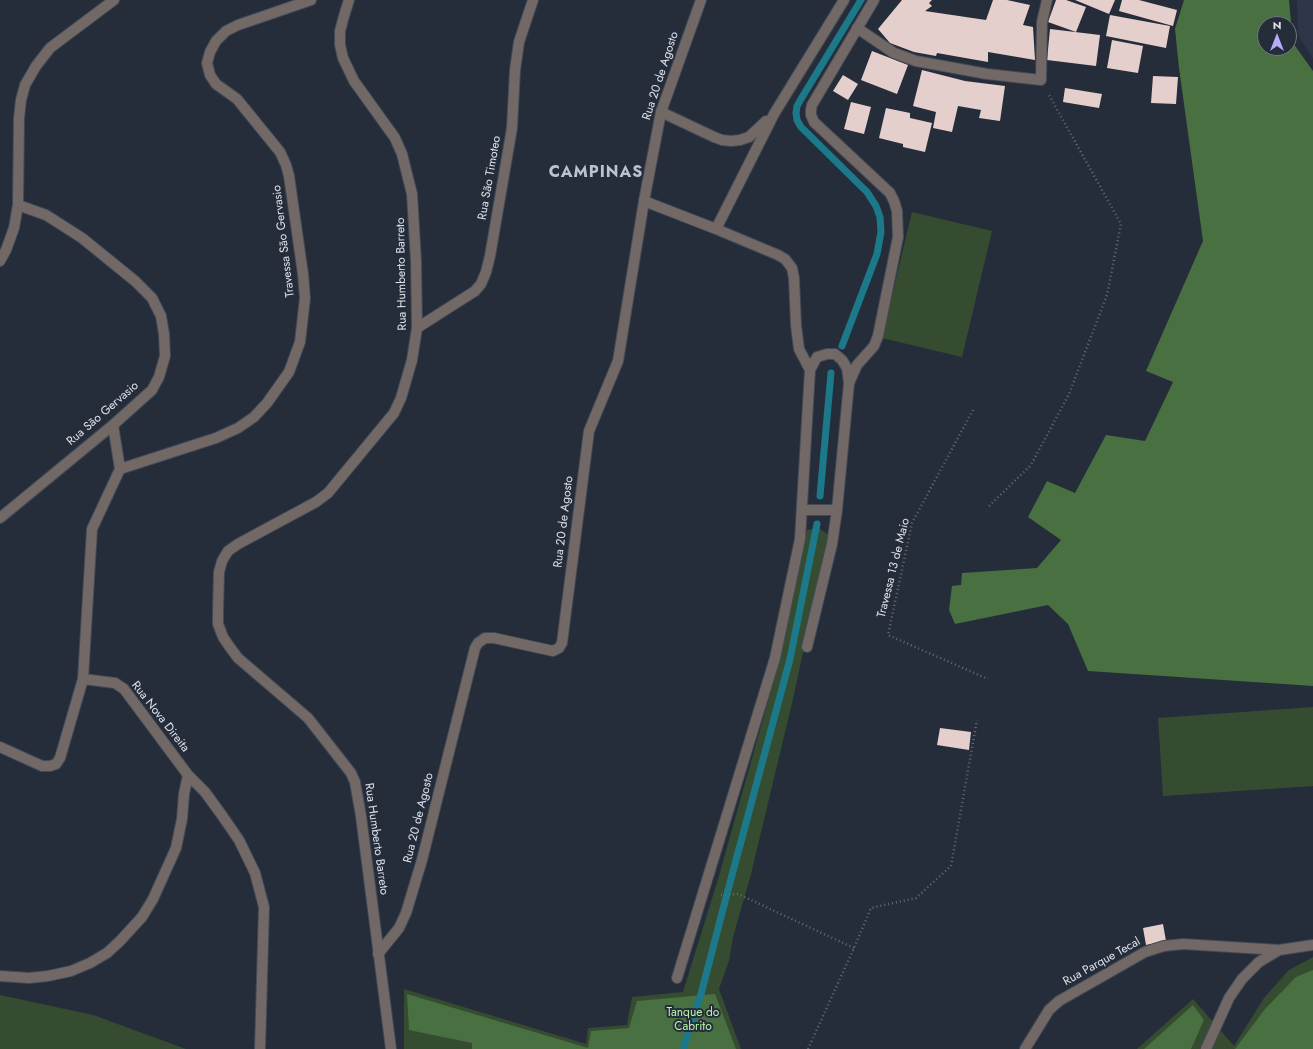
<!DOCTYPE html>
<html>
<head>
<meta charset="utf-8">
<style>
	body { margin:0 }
	#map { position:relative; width:1313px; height:1049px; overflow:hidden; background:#262d3a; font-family:Jost,sans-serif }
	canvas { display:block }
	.north { position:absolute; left:1257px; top:16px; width:40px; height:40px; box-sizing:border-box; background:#262d3a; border:1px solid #6f7580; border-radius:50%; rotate:0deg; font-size:11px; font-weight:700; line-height:16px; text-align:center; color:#dde2ea }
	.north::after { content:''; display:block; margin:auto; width:14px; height:18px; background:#b4acf9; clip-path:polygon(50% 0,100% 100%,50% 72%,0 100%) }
</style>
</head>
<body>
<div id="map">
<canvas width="1313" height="1049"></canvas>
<div class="north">N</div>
</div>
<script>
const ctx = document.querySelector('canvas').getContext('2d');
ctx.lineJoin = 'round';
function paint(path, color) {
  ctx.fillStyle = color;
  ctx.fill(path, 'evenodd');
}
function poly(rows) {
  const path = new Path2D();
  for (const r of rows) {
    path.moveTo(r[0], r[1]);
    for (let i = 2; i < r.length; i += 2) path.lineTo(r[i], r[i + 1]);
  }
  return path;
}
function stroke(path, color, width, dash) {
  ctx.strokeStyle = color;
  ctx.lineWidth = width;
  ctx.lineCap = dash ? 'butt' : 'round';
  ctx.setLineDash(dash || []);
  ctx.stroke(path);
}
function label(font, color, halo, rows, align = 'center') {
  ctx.font = font + ' Jost,sans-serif';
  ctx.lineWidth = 4;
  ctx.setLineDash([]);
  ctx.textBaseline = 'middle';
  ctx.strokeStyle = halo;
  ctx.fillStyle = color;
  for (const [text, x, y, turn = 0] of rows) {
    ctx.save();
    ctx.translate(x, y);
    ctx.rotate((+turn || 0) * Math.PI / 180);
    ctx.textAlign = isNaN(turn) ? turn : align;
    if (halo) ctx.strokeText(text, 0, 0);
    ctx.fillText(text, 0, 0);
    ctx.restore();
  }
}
paint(poly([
	[1297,0,1313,0,1313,59,1298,35]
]), '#2e3749');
paint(poly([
	[912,212,992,231,962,357,882,338],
	[819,528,828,535,793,699,751,874,733,937,729,961,719,989,741,1049,404,1049,404,989,586,1044,588,1028,627,1025,632,997,683,992,719,876,779,662,807,530],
	[1313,707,1313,786,1163,796,1158,718],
	[1313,957,1313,1049,1137,1049,1193,999,1234,1046,1264,998,1289,970],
	[0,995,93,1015,186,1049,0,1049]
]), '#364c31');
paint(poly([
	[1184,0,1289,0,1293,43,1313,71,1313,686,1088,671,1068,624,1048,605,955,624,949,610,952,586,961,585,962,573,1037,568,1061,540,1028,517,1047,481,1075,493,1106,435,1145,441,1173,382,1146,371,1203,241,1179,68,1175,29],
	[1265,24,1289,24,1289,48,1265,48],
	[1313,970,1313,1049,1235,1049,1265,1009,1296,977],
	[407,994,588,1048,591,1031,629,1028,637,1001,715,994,736,1049,472,1049,472,1043,409,1030],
	[1193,1005,1204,1020,1191,1049,1144,1049]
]), '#487040');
stroke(poly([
	[842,346,877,254,881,232,880,217,876,206,867,192,801,127,797,120,796,113,797,106,801,99,861,0],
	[820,496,831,373],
	[683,1049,701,994,728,890,790,659,817,524]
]), '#1b798a', 7);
paint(poly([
	[902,0,932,0,929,3,932,6,925,11,986,20,993,0,1007,0,1030,5,1023,25,1033,27,1035,60,988,52,988,62,937,53,936,56,914,52,890,43,878,29],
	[1056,0,1066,0,1086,7,1076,32,1048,22],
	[1075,0,1115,0,1109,14],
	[1122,0,1139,0,1177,10,1173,26,1119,11],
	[1110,15,1170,26,1166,48,1106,36],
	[1050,29,1100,35,1096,66,1047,60],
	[1112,40,1143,46,1138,73,1107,68],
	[872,51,908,65,897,94,861,80],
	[922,70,965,81,1005,86,1000,121,979,118,981,110,958,106,952,132,933,128,936,112,913,106],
	[843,75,858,84,848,100,833,91],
	[1153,76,1178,77,1176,104,1151,103],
	[1065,88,1102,94,1099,108,1063,102],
	[851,102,871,107,864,134,844,129],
	[886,108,910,113,910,118,932,123,925,152,903,147,903,144,879,138],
	[940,728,971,732,969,750,937,745],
	[1163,924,1166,941,1146,945,1143,928]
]), '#e5cfcc');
const service = poly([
	[661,112,714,137,722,140,731,141,740,140,749,137,766,121],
	[644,201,716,229,778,255,785,259,792,268,794,278,796,325,799,349,810,370,800,539,775,658,677,978],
	[716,229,774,114,844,0],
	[810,370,817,357,827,354,835,354,842,360,847,368,849,383],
	[802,510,837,510],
	[807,647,832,544,837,510,849,383,857,365,874,346,878,336,898,237,897,211,894,201,890,193,814,122,811,115,811,110,812,105,874,0]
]);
const minor = poly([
	[349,0,344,16,340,31,340,45,343,58,354,81,395,138,402,154,412,194,416,261,417,328,412,360,401,398,394,413,328,493,316,502,238,544,228,551,222,561,219,572,218,611,218,624,223,637,229,646,238,658,308,718,351,773,355,782,361,816,391,1049],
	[857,28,894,53,916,61,987,74,1041,80,1042,22,1047,0],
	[417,328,475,291,481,284,486,272,490,256,512,128,515,70,519,42,533,0],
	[120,469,216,438,238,428,254,417,267,403,289,372,300,342,305,298,303,274,289,176,286,165,280,152,237,99,216,84,210,75,207,63,210,52,216,41,226,31,238,25,311,0],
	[0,518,113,425,152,390,159,377,165,356,164,334,161,316,152,298,135,281,82,238,46,215,18,205],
	[83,679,115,683,124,689,188,775,205,792,221,814,239,840,255,873,264,907,260,1049],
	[0,747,42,766,50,766,56,764,60,758,83,679,92,529,120,469,113,425],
	[378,954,399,928,406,913,422,860,475,648,478,643,485,638,494,638,553,651,559,648,562,643,589,431,618,361,644,201,661,112,701,0],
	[0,976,29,978,48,976,71,971,90,963,107,953,120,941,142,917,153,899,176,848,182,819,184,794,188,775],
	[1025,1049,1049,1010,1059,1001,1145,952,1164,946,1183,944,1279,950,1313,945],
	[1206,1049,1229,998,1242,979,1259,962,1279,950]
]);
const tertiary = poly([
	[0,261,6,250,14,228,18,205,19,118,21,100,25,85,36,66,50,48,114,0]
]);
stroke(service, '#434a56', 12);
stroke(minor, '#434a56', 12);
stroke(tertiary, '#434a56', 12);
stroke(poly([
	[973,410,912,523,888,635,988,679],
	[989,506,1031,465,1069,394,1107,295,1121,224,1049,95],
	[721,895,738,894,854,948],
	[808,1049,854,948,871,908,916,898,951,866,977,720]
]), '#646b76', 2.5, [1, 3]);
stroke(service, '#726967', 10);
stroke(minor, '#726967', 10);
stroke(tertiary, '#726967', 10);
label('12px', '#dde2ea', '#262d3a', [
	["Rua 20 de Agosto",661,76,-72],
	["Rua São Timoteo",490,178,-80],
	["Travessa São Gervasio",284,241,-97],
	["Rua Humberto Barreto",402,274,-91],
	["Rua São Gervasio",103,414,-41],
	["Rua 20 de Agosto",564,522,-83],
	["Travessa 13 de Maio",894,568,-76],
	["Rua Nova Direita",160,717,52],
	["Rua 20 de Agosto",419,818,-76],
	["Rua Humberto Barreto",376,839,82],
	["Rua Parque Tecal",1102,962,-29]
]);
label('12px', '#b8f5ac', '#262d3a', [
	["Tanque do",693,1013],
	["Cabrito",693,1027]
]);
ctx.letterSpacing = '1px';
label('bold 16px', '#bac3d4', '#262d3a', [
	["CAMPINAS",596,173]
]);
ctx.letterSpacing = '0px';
</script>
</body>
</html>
